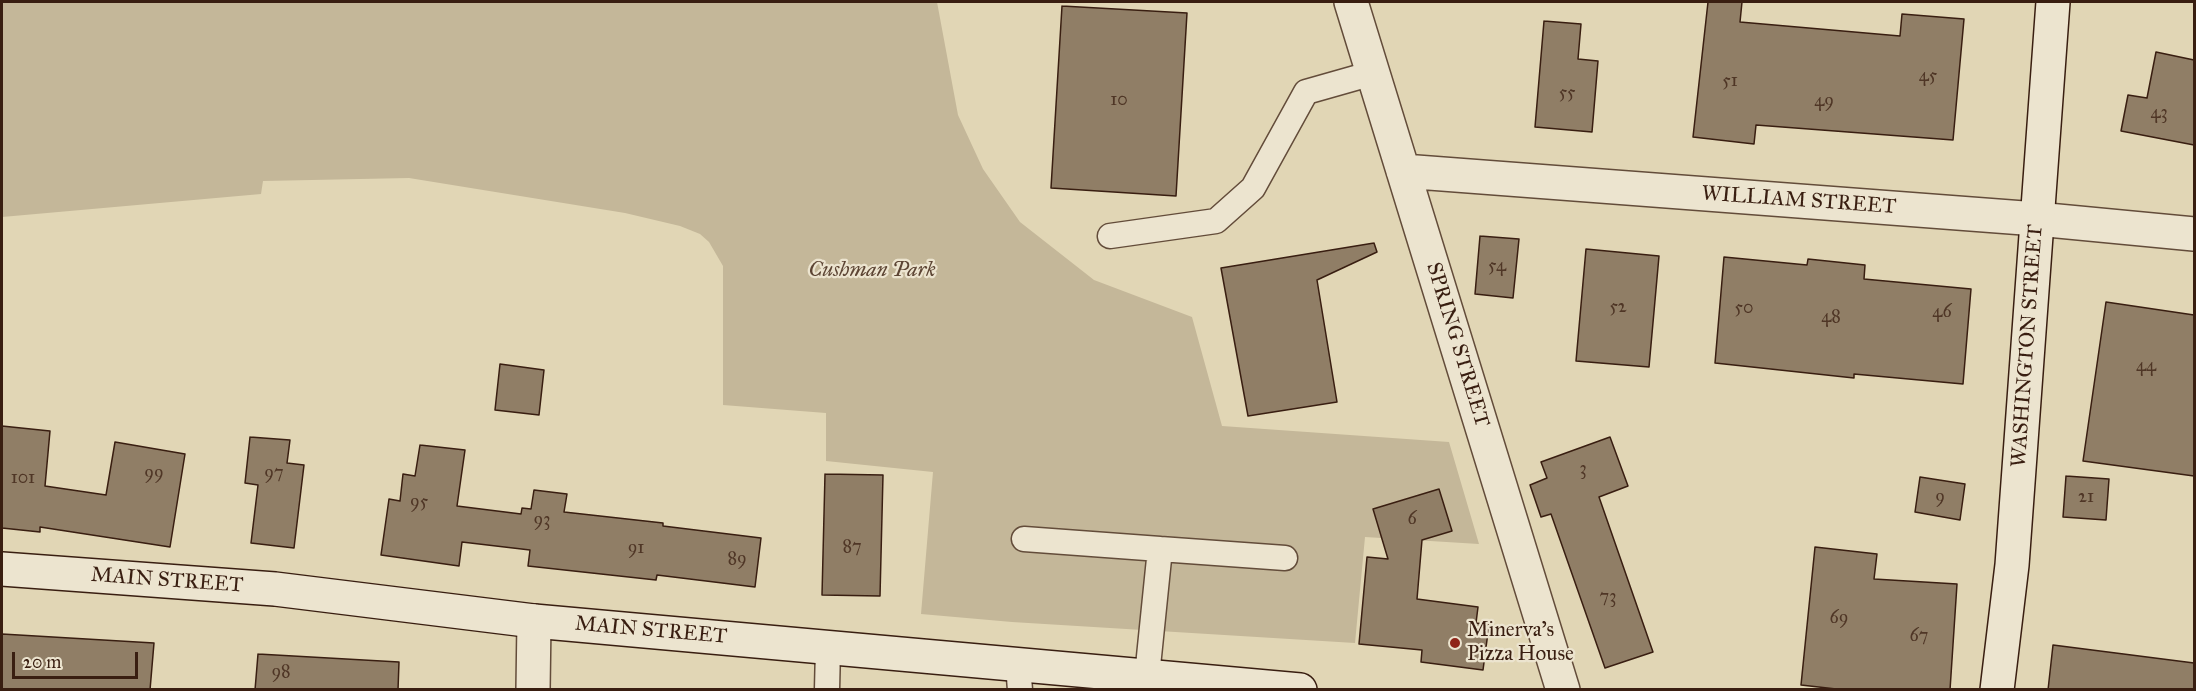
<!DOCTYPE html>
<html>
<head>
<meta charset="utf-8">
<style>
	body { margin:0 }
	#map { position:relative; width:2196px; height:691px; overflow:hidden; background:#e1d6b5; font-family:"IM FELL Great Primer",serif }
	canvas { display:block }
	.frame { position:absolute; inset:0; border:3px solid #391e11; pointer-events:none }
	.scale { position:absolute; left:12px; top:652px; width:126px; height:27px; box-sizing:border-box; border:3px solid #391e11; border-top:0; padding-left:8px; font-size:18px; line-height:21px; white-space:nowrap; color:#391e11; -webkit-text-stroke:4px #ece4cf; paint-order:stroke }
</style>
</head>
<body>
<div id="map">
<canvas width="2196" height="691"></canvas>
<div class="frame"></div>
<div class="scale">20 m</div>
</div>
<script>
const ctx = document.querySelector('canvas').getContext('2d');
ctx.lineJoin = 'round';
function paint(path, color) {
  ctx.fillStyle = color;
  ctx.fill(path, 'evenodd');
}
function poly(rows) {
  const path = new Path2D();
  for (const r of rows) {
    path.moveTo(r[0], r[1]);
    for (let i = 2; i < r.length; i += 2) path.lineTo(r[i], r[i + 1]);
  }
  return path;
}
function stroke(path, color, width, dash) {
  ctx.strokeStyle = color;
  ctx.lineWidth = width;
  ctx.lineCap = dash ? 'butt' : 'round';
  ctx.setLineDash(dash || []);
  ctx.stroke(path);
}
function label(font, color, halo, rows, align = 'center') {
  ctx.font = font + ' "IM FELL Great Primer",serif';
  ctx.lineWidth = 4.5;
  ctx.setLineDash([]);
  ctx.textBaseline = 'middle';
  ctx.strokeStyle = halo;
  ctx.fillStyle = color;
  for (const [text, x, y, turn = 0] of rows) {
    ctx.save();
    ctx.translate(x, y);
    ctx.rotate((+turn || 0) * Math.PI / 180);
    ctx.textAlign = isNaN(turn) ? turn : align;
    if (halo) ctx.strokeText(text, 0, 0);
    ctx.fillText(text, 0, 0);
    ctx.restore();
  }
}
paint(poly([
	[2,2,937,2,958,115,983,169,1020,222,1094,280,1192,317,1222,426,1449,442,1479,544,1365,537,1355,643,1012,622,921,614,933,472,826,461,826,413,723,405,723,266,709,242,700,234,680,226,625,213,409,178,263,181,261,194,2,217]
]), '#c4b799');
const building = poly([
	[1708,2,1742,2,1740,22,1900,36,1902,14,1964,19,1953,140,1756,125,1754,144,1693,137,1708,2],
	[1062,6,1187,13,1176,196,1051,188,1062,6],
	[1544,21,1581,24,1578,59,1598,61,1592,132,1535,127,1544,21],
	[2156,52,2194,60,2194,145,2121,131,2128,95,2147,98,2156,52],
	[1480,236,1519,239,1513,298,1475,294,1480,236],
	[1374,243,1377,252,1317,280,1337,402,1248,416,1221,268,1374,243],
	[1586,249,1659,256,1649,367,1576,361,1586,249],
	[1724,257,1807,265,1808,259,1865,265,1864,279,1971,289,1963,384,1854,374,1854,378,1715,363,1724,257],
	[2106,302,2194,315,2194,476,2083,461,2106,302],
	[500,364,544,370,539,415,495,410,500,364],
	[2,426,50,431,45,486,106,495,115,442,185,454,170,547,40,527,40,532,2,528,2,426],
	[250,437,290,440,287,463,304,465,294,548,251,543,258,485,245,483,250,437],
	[1610,437,1628,486,1599,497,1653,652,1605,668,1551,514,1541,517,1530,485,1547,478,1541,462,1610,437],
	[420,445,465,450,457,506,521,514,522,508,531,509,534,490,567,494,564,512,663,523,663,526,761,538,755,587,657,575,656,580,528,566,530,550,462,542,459,566,381,555,389,499,400,501,403,474,415,476,420,445],
	[825,474,883,475,880,596,822,595,825,474],
	[2066,476,2109,479,2106,520,2063,517,2066,476],
	[1920,477,1965,484,1960,520,1915,512,1920,477],
	[1439,489,1452,531,1422,540,1417,599,1478,607,1476,623,1489,625,1483,670,1421,662,1422,650,1359,644,1367,557,1388,559,1373,509,1439,489],
	[1815,547,1877,554,1874,579,1957,584,1950,690,1845,690,1801,685,1815,547],
	[2,634,154,643,150,690,2,690,2,634],
	[2053,645,2194,663,2194,690,2048,690,2053,645],
	[258,654,399,662,398,690,255,690,258,654]
]);
paint(building, '#907e66');
stroke(building, '#391e11', 1.5);
const lane = poly([
	[1110,236,1216,221,1253,188,1306,92,1373,73],
	[1024,539,1160,549,1147,676],
	[1160,549,1285,558],
	[1018,665,1020,690],
	[827,690,828,648]
]);
const street = poly([
	[1351,2,1563,690],
	[1403,171,2037,219,2194,234],
	[533,690,534,621]
]);
const secondary = poly([
	[2,569,275,589,534,621,1300,690],
	[1997,690,2012,565,2053,2]
]);
stroke(lane, '#634c3a', 27);
stroke(street, '#634c3a', 36);
stroke(secondary, '#391e11', 36);
stroke(lane, '#ece4cf', 24);
stroke(street, '#ece4cf', 33);
stroke(secondary, '#ece4cf', 33);
for (const [x, y, r, color] of [
	[1455,643,6,"#8f2418"]
]) {
  const dot = new Path2D();
  dot.arc(x, y, r, 0, 2 * Math.PI);
  ctx.fillStyle = color;
  ctx.fill(dot);
  stroke(dot, '#ece4cf', 2);
}
label('18px', '#4f3626', null, [
	["45",1928,77],
	["51",1730,82],
	["55",1567,94],
	["10",1119,101],
	["49",1824,102],
	["43",2159,114],
	["54",1497,267],
	["52",1618,308],
	["50",1744,309],
	["46",1942,313],
	["48",1831,318],
	["44",2146,367],
	["3",1583,470],
	["99",154,474],
	["97",274,474],
	["101",23,479],
	["9",1940,498],
	["21",2086,498],
	["95",419,503],
	["6",1412,520],
	["93",542,521],
	["87",852,548],
	["91",636,549],
	["89",737,560],
	["73",1608,598],
	["69",1839,619],
	["67",1919,637],
	["98",281,673]
]);
label('21px', '#391e11', '#ece4cf', [
	["WILLIAM STREET",1799,201,4],
	["SPRING STREET",1457,345,73],
	["WASHINGTON STREET",2028,346,-86],
	["MAIN STREET",167,581,4],
	["MAIN STREET",651,631,5]
]);
label('italic 21px', '#5c4433', '#ece4cf', [
	["Cushman Park",872,271]
]);
label('21px', '#391e11', '#ece4cf', [
	["Minerva's",1467,631],
	["Pizza House",1467,655]
], 'left');
</script>
</body>
</html>
